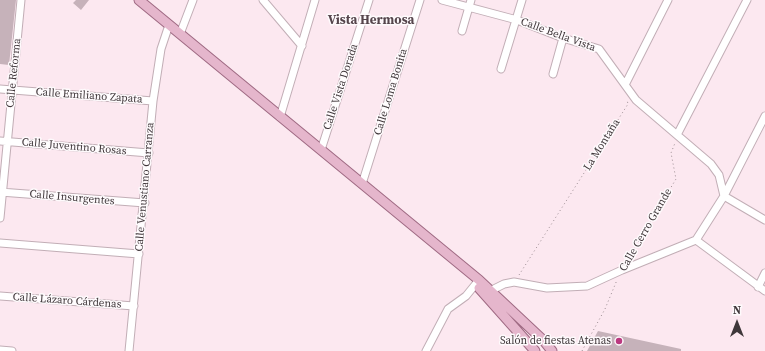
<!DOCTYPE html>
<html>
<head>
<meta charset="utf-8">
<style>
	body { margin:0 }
	#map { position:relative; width:765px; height:351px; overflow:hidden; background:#fce8f0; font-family:"Source Serif 4",serif }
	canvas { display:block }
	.north { position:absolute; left:717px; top:303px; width:40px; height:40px; -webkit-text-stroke:3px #fefafc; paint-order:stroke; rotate:0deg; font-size:11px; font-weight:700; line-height:16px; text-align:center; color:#3f373a }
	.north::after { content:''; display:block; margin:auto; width:14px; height:18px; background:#3f373a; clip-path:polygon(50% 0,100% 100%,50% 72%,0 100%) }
</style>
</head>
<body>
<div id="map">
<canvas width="765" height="351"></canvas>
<div class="north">N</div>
</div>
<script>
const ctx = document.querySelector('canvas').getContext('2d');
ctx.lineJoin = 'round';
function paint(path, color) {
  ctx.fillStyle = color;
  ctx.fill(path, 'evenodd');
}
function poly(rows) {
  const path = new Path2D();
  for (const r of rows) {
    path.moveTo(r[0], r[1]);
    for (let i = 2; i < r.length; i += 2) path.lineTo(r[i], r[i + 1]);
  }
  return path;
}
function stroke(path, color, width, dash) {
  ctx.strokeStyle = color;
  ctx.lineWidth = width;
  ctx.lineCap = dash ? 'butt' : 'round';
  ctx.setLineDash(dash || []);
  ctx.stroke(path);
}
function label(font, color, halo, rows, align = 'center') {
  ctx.font = font + ' "Source Serif 4",serif';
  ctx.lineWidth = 3;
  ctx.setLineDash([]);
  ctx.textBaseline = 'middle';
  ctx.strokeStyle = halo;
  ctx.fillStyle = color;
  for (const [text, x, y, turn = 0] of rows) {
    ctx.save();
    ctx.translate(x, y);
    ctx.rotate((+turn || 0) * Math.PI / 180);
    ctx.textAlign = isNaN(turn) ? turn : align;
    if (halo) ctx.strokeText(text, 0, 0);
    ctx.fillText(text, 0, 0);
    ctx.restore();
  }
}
paint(poly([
	[0,0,16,0,9,65,0,64],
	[76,0,89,0,81,10,73,3],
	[598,331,681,349,681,351,587,351]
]), '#c6b2ba');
const minor = poly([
	[263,0,302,46],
	[442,0,517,20,563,38,599,49,636,100,711,164,719,175,724,196,765,220],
	[462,31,471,0],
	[180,34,193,0],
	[501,69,522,0],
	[553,74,563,38],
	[626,83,668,0],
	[0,89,153,101],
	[280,117,315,0],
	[677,135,747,0],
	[0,141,149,153],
	[321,150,369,0],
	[362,184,420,0],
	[0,192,145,203],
	[0,218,21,0],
	[696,240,724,196,765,116],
	[696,240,765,291],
	[0,243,139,254],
	[758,287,765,273],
	[490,291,504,284,514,282,547,288,587,286,622,270,696,240],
	[0,296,134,306],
	[0,350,12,351],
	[129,351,153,101,161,49,169,25],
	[426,351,448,309,466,296,479,280]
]);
const major = poly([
	[139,0,479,280,544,341,552,351],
	[479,288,535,351]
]);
stroke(minor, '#c2aeb6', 9);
stroke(major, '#9f6a83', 11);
stroke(poly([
	[628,259,676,179,671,153,675,143],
	[519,275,628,104,627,100],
	[582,351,605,309,617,280]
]), '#9a8c91', 1, [1, 3]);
stroke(minor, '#fff', 7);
stroke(major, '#e5b6cc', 9);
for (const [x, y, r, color] of [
	[619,341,4,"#bb3980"]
]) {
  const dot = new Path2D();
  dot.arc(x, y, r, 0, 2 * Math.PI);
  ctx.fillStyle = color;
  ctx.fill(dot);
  stroke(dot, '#fefafc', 1.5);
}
label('11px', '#3f373a', '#fefafc', [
	["Calle Bella Vista",558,35,20],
	["Calle Reforma",14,73,-84],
	["Calle Vista Dorada",341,87,-72],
	["Calle Loma Bonita",391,92,-73],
	["Calle Emiliano Zapata",89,96,4],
	["La Montaña",602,145,-58],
	["Calle Juventino Rosas",74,147,5],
	["Calle Venustiano Carranza",145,187,-85],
	["Calle Insurgentes",72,198,5],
	["Calle Cerro Grande",646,230,-60],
	["Calle Lázaro Cárdenas",67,301,4]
]);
label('11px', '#3f373a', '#fefafc', [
	["Salón de fiestas Atenas",611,341]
], 'right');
label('bold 13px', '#55454c', '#fefafc', [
	["Vista Hermosa",371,21]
]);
</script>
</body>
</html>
